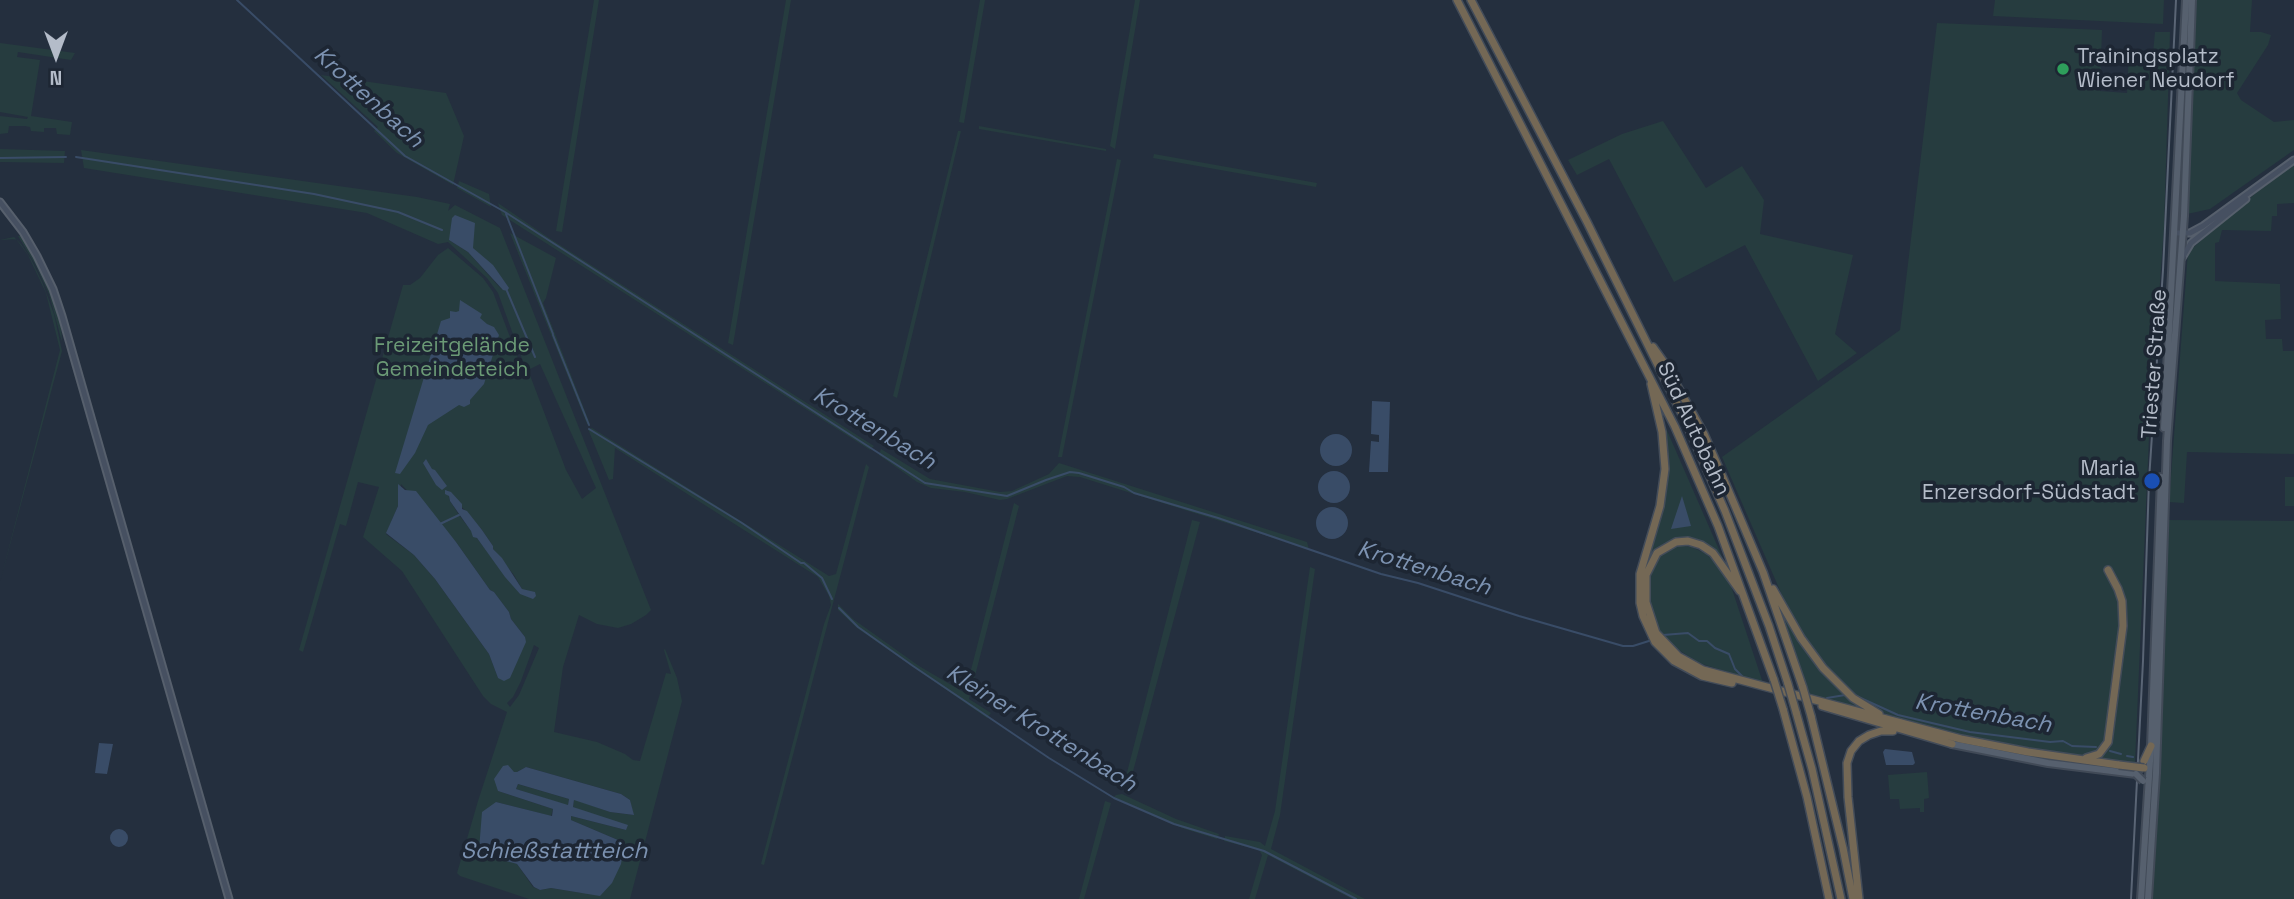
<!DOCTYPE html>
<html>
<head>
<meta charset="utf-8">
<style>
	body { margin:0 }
	#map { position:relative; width:2294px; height:899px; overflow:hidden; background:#242f3e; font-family:"Space Grotesk",sans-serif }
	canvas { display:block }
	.north { position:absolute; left:21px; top:21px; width:70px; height:70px; -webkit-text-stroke:5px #1d2633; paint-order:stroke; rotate:180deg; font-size:19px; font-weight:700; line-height:28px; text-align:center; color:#b4bcc9 }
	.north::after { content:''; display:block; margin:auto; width:24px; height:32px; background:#b4bcc9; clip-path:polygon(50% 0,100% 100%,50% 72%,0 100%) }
</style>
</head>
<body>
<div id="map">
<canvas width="2294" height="899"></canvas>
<div class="north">N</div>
</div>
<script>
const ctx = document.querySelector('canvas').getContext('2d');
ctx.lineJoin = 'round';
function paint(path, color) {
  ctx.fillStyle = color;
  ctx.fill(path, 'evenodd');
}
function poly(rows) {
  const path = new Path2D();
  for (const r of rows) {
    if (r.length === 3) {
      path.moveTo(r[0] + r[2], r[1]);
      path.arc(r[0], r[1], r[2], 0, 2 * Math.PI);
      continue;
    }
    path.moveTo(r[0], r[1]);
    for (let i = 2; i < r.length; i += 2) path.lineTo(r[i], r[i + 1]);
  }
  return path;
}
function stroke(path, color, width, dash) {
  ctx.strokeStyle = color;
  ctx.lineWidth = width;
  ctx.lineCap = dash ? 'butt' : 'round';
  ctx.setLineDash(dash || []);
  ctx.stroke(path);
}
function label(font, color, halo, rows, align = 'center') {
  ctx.font = font + ' "Space Grotesk",sans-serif';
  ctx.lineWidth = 7;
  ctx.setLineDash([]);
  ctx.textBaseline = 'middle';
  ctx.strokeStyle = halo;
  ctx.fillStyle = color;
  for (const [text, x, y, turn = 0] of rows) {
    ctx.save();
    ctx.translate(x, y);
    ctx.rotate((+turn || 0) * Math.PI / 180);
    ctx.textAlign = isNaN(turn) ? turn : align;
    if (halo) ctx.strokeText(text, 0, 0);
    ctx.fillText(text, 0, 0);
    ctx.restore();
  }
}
paint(poly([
	[594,0,599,0,562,232,556,231],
	[786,0,791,0,733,345,728,343],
	[980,0,985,0,964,123,959,122],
	[1135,0,1140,0,1115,149,1110,146],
	[1995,0,2164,0,2163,24,1993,16],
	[2196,0,2252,0,2250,32,2261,32,2271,35,2268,45,2237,93,2241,100,2274,122,2294,120,2294,150,2210,209,2187,214],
	[1937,23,2102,30,2100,91,2127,93,2129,52,2153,53,2155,32,2170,32,2164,227,2149,436,2135,763,2047,752,1990,742,1924,726,1889,715,1865,704,1836,679,1810,645,1788,609,1722,457,1900,330],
	[0,43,75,53,71,60,18,52,17,57,40,60,31,116,72,122,70,135,57,134,56,128,44,128,44,132,31,131,30,127,25,126,9,126,8,133,0,134,0,149,65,151,64,163,0,162,0,116,27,119,28,117,0,112],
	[321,75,446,93,464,136,453,185,397,153,374,131,378,127],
	[1663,121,1706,188,1742,166,1764,200,1760,234,1853,255,1835,334,1857,353,1818,381,1745,245,1674,282,1609,159,1577,175,1568,160,1622,134],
	[979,126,1106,149,1106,151,979,129],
	[958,131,961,131,897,398,893,396],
	[81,150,417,197,450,204,448,211,455,205,500,228,651,610,646,615,631,624,618,628,597,624,579,615,563,667,554,732,597,742,625,754,633,760,640,761,666,673,671,674,664,650,665,649,677,678,682,701,630,899,529,899,460,876,457,873,478,801,507,712,491,704,483,696,402,571,363,537,379,487,358,482,346,526,340,524,303,652,299,650,403,285,410,285,420,278,438,255,448,248,483,278,493,292,522,369,525,367,498,293,487,278,448,242,438,244,367,213,84,168],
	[473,238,473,248,502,290,468,252,449,240],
	[540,364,596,488,582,499,566,470,528,370],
	[401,484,456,542,490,590,494,592,509,612,511,619,525,637,498,678,489,654,435,579,414,555,386,534,398,506],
	[447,490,482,530,493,546,493,549,514,575,522,589,520,594,459,515,450,501],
	[534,645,539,648,519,695,510,707,507,703,513,697,521,681],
	[526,767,621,794,630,800,633,815,610,812,574,799,573,807,626,830,571,816,571,820,618,840,582,893,551,888,540,890,533,887,517,864,488,855,496,802,551,816,553,809,498,791,514,772,517,772],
	[1154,154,1317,183,1316,187,1153,158],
	[1117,159,1121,160,1062,457,1058,457],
	[2294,165,2294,203,2277,204,2277,216,2272,216,2271,231,2222,230,2219,242,2215,243,2215,281,2280,284,2281,319,2265,320,2266,339,2282,339,2283,351,2294,351,2294,454,2187,452,2184,503,2169,502,2188,252,2258,191],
	[459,181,489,194,491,207,457,188],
	[498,203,549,238,874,446,870,450,502,215],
	[510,233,556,258,546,298,543,303,590,424,587,424],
	[18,236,22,236,25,239,45,277,61,323,62,342,49,294,35,264],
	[14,237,21,244,31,259,43,284,54,314,62,351,0,582,60,350,46,293,28,255,16,239,0,240],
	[1662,419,1724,561,1716,551,1683,539,1654,553,1643,578,1663,507,1668,463],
	[592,428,829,576,836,574,866,464,869,467,764,865,761,864,824,624,831,605,829,596,818,577,615,448,613,479,609,480,588,429],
	[881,449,930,479,1000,492,1012,491,1049,474,1059,463,1307,542,1309,549,1080,477,1067,476,1007,499,1000,500,965,492,931,488,917,482,879,455],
	[2285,477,2294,477,2294,506,2285,506],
	[1014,503,1019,506,969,699,991,713,987,718,857,628,838,610,838,604,853,619,919,666,965,693],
	[1192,520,1200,522,1128,790,1123,788],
	[2169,520,2294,521,2294,899,2152,899],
	[1676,545,1692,547,1706,554,1720,567,1731,586,1763,683,1699,663,1668,643,1659,631,1650,602,1650,578,1660,555],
	[1310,567,1315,569,1280,815,1271,849,1365,899,1352,899,1268,855,1255,899,1249,899,1262,855,1259,850,1224,841,1225,836,1260,842,1265,846,1275,811],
	[1782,612,1807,652,1823,673,1847,697,1866,710,1810,696],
	[1927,772,1929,798,1924,799,1924,812,1920,812,1920,808,1900,809,1899,799,1890,799,1888,775],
	[518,784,569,799,568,806,516,789],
	[1122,794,1176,819,1219,834,1217,839,1182,828,1114,797,1116,795],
	[1105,801,1111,803,1084,899,1079,899]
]), '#263c3f');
paint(poly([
	[455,215,475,223,473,248,493,265,509,288,507,291,503,290,468,252,449,240,452,218],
	[460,300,482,314,480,318,487,324,494,327,499,335,484,384,470,400,470,404,464,407,459,405,428,425,415,453,400,474,395,473,441,321,450,318,450,311,456,312,459,311],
	[1372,401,1390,402,1388,472,1369,472,1371,441,1379,442,1379,435,1371,434],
	[1336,450,16],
	[426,459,432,469,435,470,447,486,442,490,436,485,423,463],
	[1334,487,16],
	[398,484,405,490,416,491,456,542,490,590,494,592,509,612,511,619,525,637,526,642,510,678,504,681,498,678,489,654,435,579,414,555,386,533,398,506],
	[445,490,451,492,462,504,462,509,467,511,482,530,493,546,493,549,502,558,522,589,535,592,536,596,533,599,520,594,505,577,477,538,473,537,471,531,450,501,449,496,445,494],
	[1682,496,1691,526,1671,529],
	[1332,523,16],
	[99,743,113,744,107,774,95,773],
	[1885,749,1912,752,1915,763,1913,765,1886,765,1883,752],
	[508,765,514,772,517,772,526,767,621,794,630,800,634,815,610,812,574,800,573,807,628,825,626,830,571,816,571,820,618,840,624,845,621,864,612,883,600,896,551,888,540,890,534,887,517,864,484,855,479,850,482,812,496,802,552,816,553,809,498,791,494,779,503,766],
	[518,784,569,799,568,805,516,789],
	[119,838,9]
]), '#394c67');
stroke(poly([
	[237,0,405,156,505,212,925,483,1007,496,1046,480,1070,472,1079,473,1124,487,1134,493,1218,518,1381,574,1418,583,1519,616,1623,646,1633,646,1652,640],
	[76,157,314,194,398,212,442,230],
	[0,158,66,157],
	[506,214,553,334],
	[507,291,535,357],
	[553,335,589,425],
	[589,429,742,523,801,563,804,563,822,578,832,599],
	[440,524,459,515],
	[839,608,858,627,913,666,1049,758,1114,798,1174,824,1264,851,1356,899],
	[1663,635,1688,633,1699,641,1707,641,1715,648,1729,654,1735,669,1742,676],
	[1854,695,1898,715,1970,732,2050,742,2063,741,2072,746,2096,747],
	[1827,698,1845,695],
	[2110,751,2121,754],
	[2127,756,2133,757]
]), '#394c67', 2);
const secondary = poly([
	[0,202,23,232,37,256,53,289,62,316,229,899],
	[2174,233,2190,233,2203,226,2294,160],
	[2182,258,2191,243,2246,199]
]);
const primary = poly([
	[2164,428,2186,0],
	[1952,744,2048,763,2136,774],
	[2141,899,2151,746,2161,477],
	[2148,899,2156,773,2167,441,2184,216,2192,0]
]);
const highway = poly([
	[1457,0,1675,427,1718,526,1774,680],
	[1471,0,1587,222,1686,422,1725,511,1769,626,1788,684],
	[1653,347,1665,364,1704,434,1721,473,1763,572,1803,688],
	[1651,384,1662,432,1665,469,1660,506,1640,574,1640,603,1643,616,1655,642,1674,661,1702,676,1732,683],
	[1773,589,1801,638,1823,668,1853,698,1879,714],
	[1740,591,1713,553,1701,545,1688,541,1676,542,1657,553,1646,575,1646,602,1656,633,1678,656,1703,670,1961,739,2028,752,2119,765],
	[1822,706,1952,744],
	[1783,709,1807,797,1829,899],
	[1796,712,1812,769,1841,899],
	[1811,716,1843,848,1853,899],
	[2086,758,2099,754,2108,742,2123,626,2122,601,2118,589,2108,570],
	[2144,761,2151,746],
	[1859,899,1848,797,1847,763,1851,751,1859,741,1869,735,1881,731,1893,731]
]);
stroke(secondary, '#565f6c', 9);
stroke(primary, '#414a57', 10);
stroke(highway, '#434c59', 10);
stroke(secondary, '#465061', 5);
stroke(primary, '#56606e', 6);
stroke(highway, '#746855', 7);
stroke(poly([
	[2131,899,2143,661,2149,480,2163,270,2176,0]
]), '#5a6575', 2);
const primaryBridge = poly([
	[2136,774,2143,781]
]);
const highwayBridge = poly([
	[1774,680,1783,709],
	[1788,684,1796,712],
	[1803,688,1811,716],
	[2119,765,2144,768]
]);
stroke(primaryBridge, '#414a57', 10, []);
stroke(highwayBridge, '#434c59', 10, []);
stroke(primaryBridge, '#56606e', 6);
stroke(highwayBridge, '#746855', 7);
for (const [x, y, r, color] of [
	[2063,69,7,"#2e9e5b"],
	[2152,481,9,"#1a4fb4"]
]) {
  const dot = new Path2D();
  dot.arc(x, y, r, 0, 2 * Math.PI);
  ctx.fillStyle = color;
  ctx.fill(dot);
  stroke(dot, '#1d2633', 2.5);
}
label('21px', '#b4bcc9', '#1d2633', [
	["Trainingsplatz",2077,57],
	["Wiener Neudorf",2077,81],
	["Maria",2136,469,"right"],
	["Enzersdorf-Südstadt",2136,493,"right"]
], 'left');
label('21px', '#6b9a76', '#1d2633', [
	["Freizeitgelände",452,346],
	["Gemeindeteich",452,370]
]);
label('21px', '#b4bcc9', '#1d2633', [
	["Triester Straße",2155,364,-86],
	["Süd Autobahn",1693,429,65]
]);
label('italic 23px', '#7c92b1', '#1d2633', [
	["Krottenbach",368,98,42],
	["Krottenbach",874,429,31],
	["Krottenbach",1424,569,17],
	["Krottenbach",1983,714,10],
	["Kleiner Krottenbach",1041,729,32],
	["Schießstattteich",554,852]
]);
</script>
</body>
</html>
